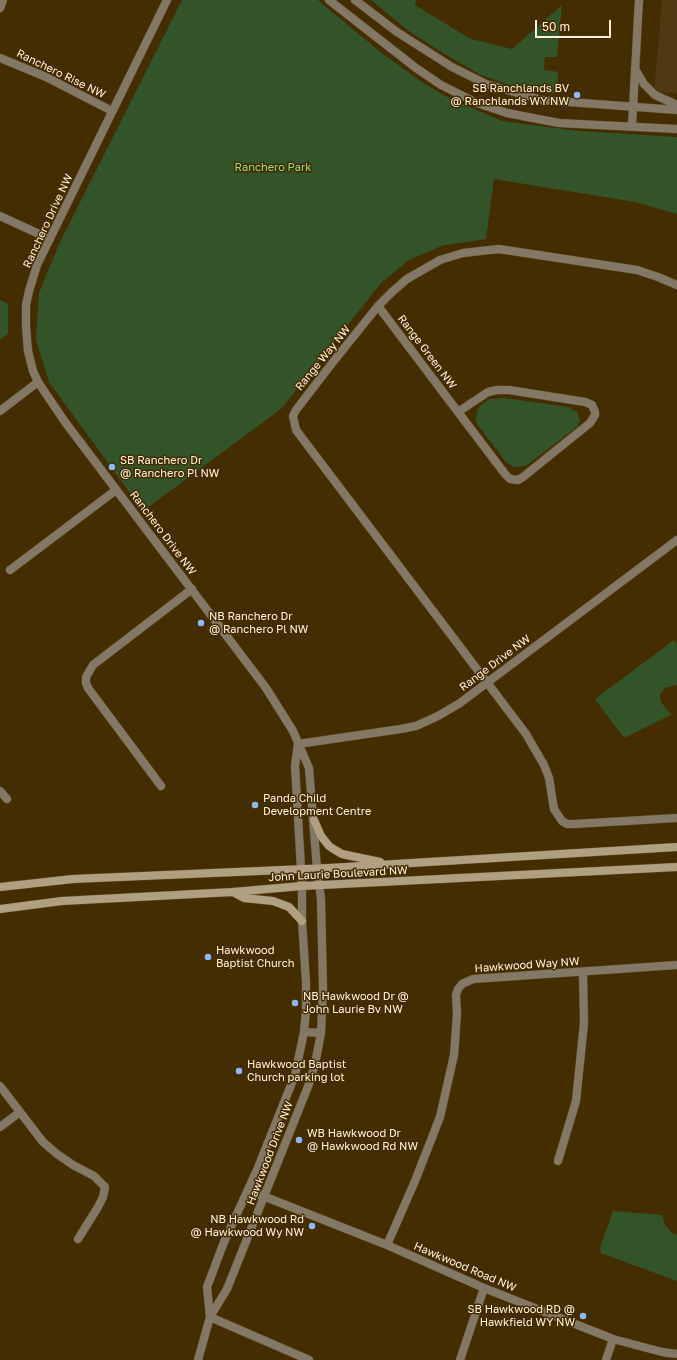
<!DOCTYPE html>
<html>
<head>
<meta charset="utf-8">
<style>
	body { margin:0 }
	#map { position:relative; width:677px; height:1360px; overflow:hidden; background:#442d00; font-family:"Golos Text",sans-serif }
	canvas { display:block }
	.scale { position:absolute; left:535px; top:20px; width:76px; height:18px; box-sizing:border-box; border:2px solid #fff0da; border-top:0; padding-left:5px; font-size:12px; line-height:14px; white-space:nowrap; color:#fff0da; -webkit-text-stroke:3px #442d00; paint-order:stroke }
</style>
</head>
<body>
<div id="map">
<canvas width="677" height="1360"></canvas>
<div class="scale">50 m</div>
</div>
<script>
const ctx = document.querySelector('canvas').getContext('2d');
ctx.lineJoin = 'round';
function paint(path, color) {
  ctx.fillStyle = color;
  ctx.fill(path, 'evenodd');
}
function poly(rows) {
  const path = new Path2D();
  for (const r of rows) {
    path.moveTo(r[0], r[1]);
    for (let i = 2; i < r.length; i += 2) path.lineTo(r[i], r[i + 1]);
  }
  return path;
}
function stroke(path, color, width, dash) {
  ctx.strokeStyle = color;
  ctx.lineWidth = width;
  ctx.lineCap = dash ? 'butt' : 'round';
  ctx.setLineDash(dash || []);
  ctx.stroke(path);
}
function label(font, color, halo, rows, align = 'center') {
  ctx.font = font + ' "Golos Text",sans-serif';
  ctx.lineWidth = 3;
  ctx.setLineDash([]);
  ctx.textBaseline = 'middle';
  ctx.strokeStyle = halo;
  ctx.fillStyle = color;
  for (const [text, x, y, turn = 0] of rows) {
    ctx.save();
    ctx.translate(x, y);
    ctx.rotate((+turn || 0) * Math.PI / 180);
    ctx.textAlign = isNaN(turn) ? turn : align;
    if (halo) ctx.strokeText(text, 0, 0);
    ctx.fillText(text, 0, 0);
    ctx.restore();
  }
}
paint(poly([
	[662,0,677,0,677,93,654,92]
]), '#4e3912');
paint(poly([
	[182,0,318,0,379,51,419,80,449,98,502,121,578,131,677,137,677,214,635,202,494,179,486,239,441,246,409,260,381,283,281,409,143,511,49,382,36,340,39,293,60,242],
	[371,0,416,0,415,5,471,39,512,49,562,5,557,57,545,57,544,70,558,72,557,94,509,85,479,74,443,53,410,32],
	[0,300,8,304,8,334,0,340],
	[504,398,568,407,577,412,580,420,578,426,526,466,514,467,506,462,478,425,476,420,477,410,481,405,490,399],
	[674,640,677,645,677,685,665,688,660,695,661,702,671,715,624,738,595,699],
	[613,1211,662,1215,665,1225,672,1233,677,1235,677,1281,601,1253,600,1248]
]), '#335428');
const minor = poly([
	[0,8,3,0],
	[0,58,46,77,112,111],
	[632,126,639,0],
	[677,285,658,277,637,270,499,249,463,253,440,260,407,279,392,292,378,306,333,362,296,410,293,416,296,430,526,734,544,765,549,778,554,809,562,821,567,824,574,824,677,818],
	[378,306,458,412,505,474,510,479,518,480,523,477,590,423,595,415,595,412,592,405,585,402,509,390,497,390,488,392,458,412],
	[0,411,38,382],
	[10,570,116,490],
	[298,744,401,729,416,726,438,716,460,703,677,540],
	[161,786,88,688,86,683,86,677,93,665,192,589],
	[0,791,7,799],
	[0,1086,43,1142,57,1154,73,1165,94,1176,105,1187,103,1197,98,1207,78,1239],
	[0,1127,20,1112],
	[558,1161,576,1101,584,1023,583,972],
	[248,1190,387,1245,484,1288,613,1339,662,1352,677,1354],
	[387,1245,415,1181,440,1117,454,1055,457,1014,456,995,458,989,462,984,473,979,677,965],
	[210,1317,309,1360],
	[460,1360,484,1288],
	[606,1360,613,1339]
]);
const tertiary = poly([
	[167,0,37,265,29,291,26,305,26,327,28,351,33,371,38,382,65,422,266,688,293,731,309,768,317,869,321,899,323,989,321,1033,315,1064,309,1084,227,1289,210,1317,198,1360],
	[329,0,416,68,441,85,477,103,507,113,559,123,677,129],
	[355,0,397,32,452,67,486,84,542,100,677,110],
	[635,69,644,84,655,95,677,105],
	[0,216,50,239],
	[304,1032,321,1033],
	[210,1317,207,1287,224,1242,257,1170,295,1075,304,1032,306,1011,306,982,302,921,302,886,295,766,298,744]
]);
const secondary = poly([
	[314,820,321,836,329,846,335,850,342,854,380,862],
	[0,887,73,879,329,868,677,847],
	[233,892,244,898,273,901,289,907,302,921],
	[0,909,62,901,233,892,302,886,677,867]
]);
stroke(minor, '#624c23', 9);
stroke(tertiary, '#624c23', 9);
stroke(secondary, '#624c23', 9);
stroke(minor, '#837866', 8);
stroke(tertiary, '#837866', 8);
stroke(secondary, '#b19f82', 8);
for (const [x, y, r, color] of [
	[577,95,4,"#8cb9fc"],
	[112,467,4,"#8cb9fc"],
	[201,623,4,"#8cb9fc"],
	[255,805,4,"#8cb9fc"],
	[208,957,4,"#8cb9fc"],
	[295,1003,4,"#8cb9fc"],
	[239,1071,4,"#8cb9fc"],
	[299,1140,4,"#8cb9fc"],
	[312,1226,4,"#8cb9fc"],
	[583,1316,4,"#8cb9fc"]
]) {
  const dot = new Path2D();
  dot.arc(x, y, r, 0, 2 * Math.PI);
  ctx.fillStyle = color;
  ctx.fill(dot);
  stroke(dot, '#442d00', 1.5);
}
label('11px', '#fff0da', '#442d00', [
	["Ranchero Rise NW",61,74,26],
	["Ranchero Drive NW",48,221,-65],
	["Range Green NW",427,352,53],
	["Range Way NW",323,358,-51],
	["Ranchero Drive NW",163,533,53],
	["Range Drive NW",495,663,-37],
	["John Laurie Boulevard NW",338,874,-3],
	["Hawkwood Way NW",527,965,-4],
	["Hawkwood Drive NW",270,1153,-69],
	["Hawkwood Road NW",465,1267,23]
]);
label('11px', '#fff0da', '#442d00', [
	["SB Ranchlands BV",569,89,"right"],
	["@ Ranchlands WY NW",569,102,"right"],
	["SB Ranchero Dr",120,461],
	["@ Ranchero Pl NW",120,474],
	["NB Ranchero Dr",209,617],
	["@ Ranchero Pl NW",209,630],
	["Panda Child",263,799],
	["Development Centre",263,812],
	["Hawkwood",216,951],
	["Baptist Church",216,964],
	["NB Hawkwood Dr @",303,997],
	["John Laurie Bv NW",303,1010],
	["Hawkwood Baptist",247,1065],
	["Church parking lot",247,1078],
	["WB Hawkwood Dr",307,1134],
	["@ Hawkwood Rd NW",307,1147],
	["NB Hawkwood Rd",304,1220,"right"],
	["@ Hawkwood Wy NW",304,1233,"right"],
	["SB Hawkwood RD @",575,1310,"right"],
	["Hawkfield WY NW",575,1323,"right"]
], 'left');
label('11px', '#98d783', '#442d00', [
	["Ranchero Park",273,168]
]);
</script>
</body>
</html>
